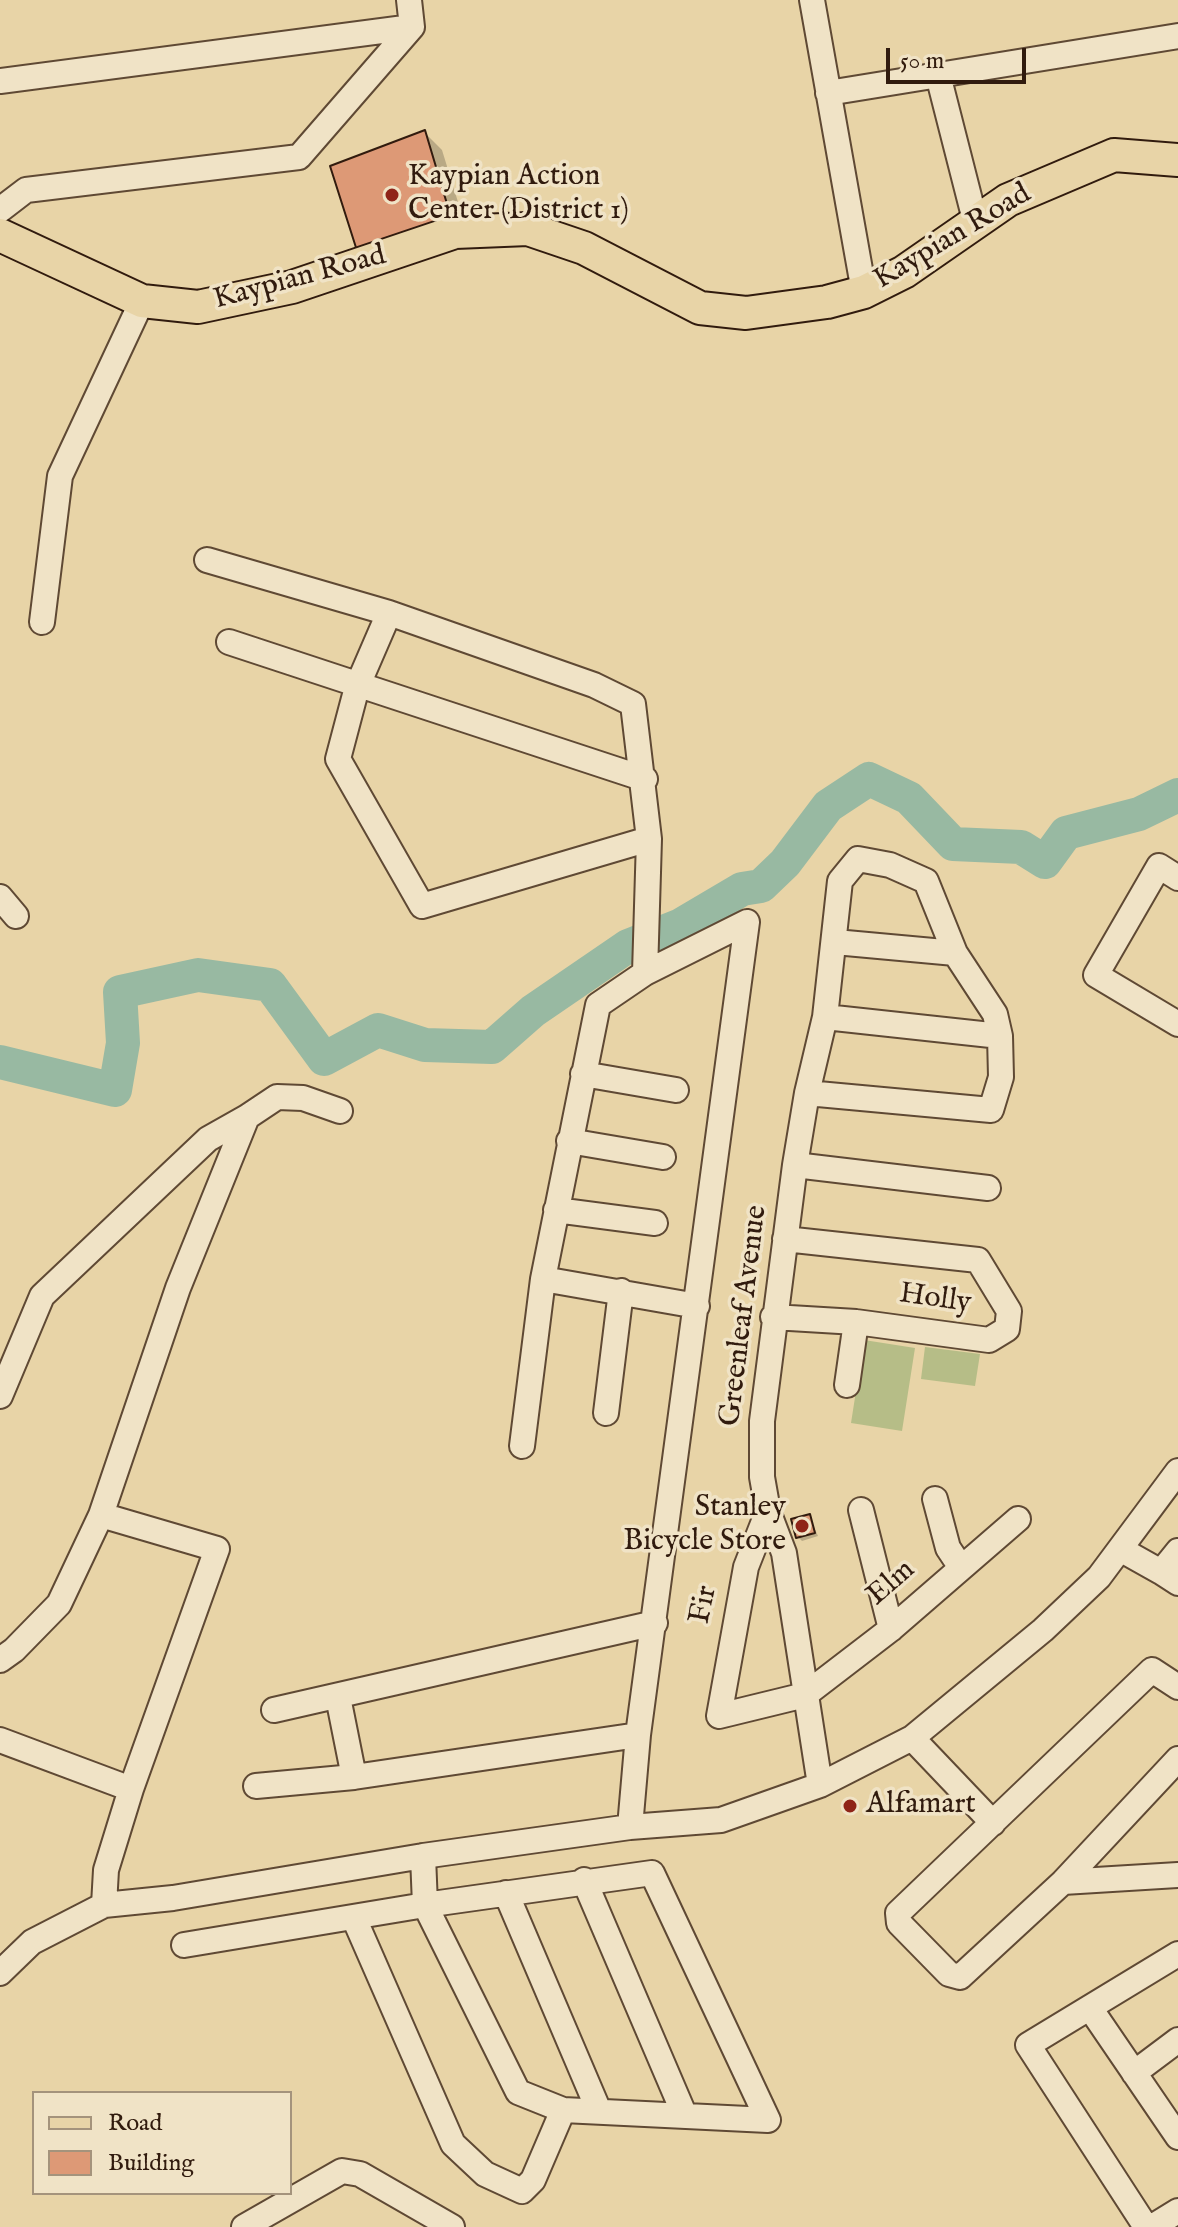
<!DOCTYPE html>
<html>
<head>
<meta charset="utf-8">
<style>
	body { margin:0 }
	#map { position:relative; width:1178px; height:2227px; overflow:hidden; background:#e8d4a7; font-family:"IM FELL English",serif }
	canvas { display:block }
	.legend { position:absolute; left:32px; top:2091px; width:260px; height:104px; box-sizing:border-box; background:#f0e3c6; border:2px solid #a4937c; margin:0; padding:10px 14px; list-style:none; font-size:24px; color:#311b0e }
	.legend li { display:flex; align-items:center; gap:16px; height:40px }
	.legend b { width:40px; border:2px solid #a4937c }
	.scale { position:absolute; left:886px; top:48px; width:140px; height:36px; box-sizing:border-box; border:4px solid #311b0e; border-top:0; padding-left:10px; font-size:24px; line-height:28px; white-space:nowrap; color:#311b0e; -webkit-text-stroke:6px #f0e3c6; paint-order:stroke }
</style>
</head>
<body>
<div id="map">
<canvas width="1178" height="2227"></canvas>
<ul class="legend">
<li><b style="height:10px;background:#e8d4a7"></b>Road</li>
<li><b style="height:22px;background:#dd9976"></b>Building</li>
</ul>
<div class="scale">50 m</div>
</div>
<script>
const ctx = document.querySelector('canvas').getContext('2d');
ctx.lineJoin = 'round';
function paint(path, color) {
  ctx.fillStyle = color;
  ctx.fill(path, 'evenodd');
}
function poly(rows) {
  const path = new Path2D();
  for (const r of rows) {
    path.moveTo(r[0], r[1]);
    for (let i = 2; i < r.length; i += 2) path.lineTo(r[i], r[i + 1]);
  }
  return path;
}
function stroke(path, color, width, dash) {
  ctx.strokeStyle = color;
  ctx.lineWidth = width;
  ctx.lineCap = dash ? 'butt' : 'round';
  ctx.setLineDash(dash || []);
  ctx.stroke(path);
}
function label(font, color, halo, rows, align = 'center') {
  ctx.font = font + ' "IM FELL English",serif';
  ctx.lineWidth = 7;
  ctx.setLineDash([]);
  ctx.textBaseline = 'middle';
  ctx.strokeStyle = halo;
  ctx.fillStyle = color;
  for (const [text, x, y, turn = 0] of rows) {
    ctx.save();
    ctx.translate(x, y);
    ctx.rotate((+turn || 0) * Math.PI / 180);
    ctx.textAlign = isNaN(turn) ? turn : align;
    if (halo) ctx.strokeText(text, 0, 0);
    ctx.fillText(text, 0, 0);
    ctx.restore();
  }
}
paint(poly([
	[864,1340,915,1348,902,1431,851,1423],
	[925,1347,980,1354,975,1386,921,1379]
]), '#b6bd87');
paint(poly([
	[424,132,442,150,470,241,379,274],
	[809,1516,818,1536,802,1541,798,1537]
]), '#0003');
stroke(poly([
	[0,1062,115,1090,123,1043,120,992,198,975,270,985,324,1059,378,1030,425,1045,492,1047,533,1011,628,946,681,925,742,889,761,886,785,863,828,806,869,779,909,798,953,844,1021,847,1045,862,1066,833,1139,814,1178,795]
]), '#98b9a2', 34);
const building = poly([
	[425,130,453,224,359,257,330,166,425,130],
	[810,1514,815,1533,796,1538,791,1519,810,1514]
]);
paint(building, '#dd9976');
stroke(building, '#311b0e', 2);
const minor = poly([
	[812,0,864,292],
	[938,75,975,220],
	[0,81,412,27],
	[828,93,1178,36],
	[0,210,26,190,299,157,412,27,409,0],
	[207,560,389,613,594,685,633,704,649,839,645,973],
	[389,613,357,687,338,759,422,906,649,839],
	[42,622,60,476,142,301],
	[229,642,645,779],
	[1178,878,1159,866,1096,975,1178,1024],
	[0,897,16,916],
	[835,942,955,953],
	[825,1017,1000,1036],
	[583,1074,676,1090],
	[807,1093,991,1110,1001,1077,1000,1036,995,1014,955,953,926,881,890,865,858,859,840,881,825,1017,807,1093,795,1165,762,1421,762,1477,768,1511,784,1553,820,1785],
	[569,1141,663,1157],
	[795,1165,988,1188],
	[556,1210,655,1223],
	[543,1279,697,1306],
	[773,1317,856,1322,989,1340,1007,1329,1009,1311,978,1260,785,1239],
	[847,1385,856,1322],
	[0,1396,42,1296,208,1139,247,1117],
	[606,1413,621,1291],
	[522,1446,543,1279,598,1005,645,973,747,922],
	[935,1499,948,1548,960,1566],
	[861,1510,891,1629],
	[768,1511,746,1567,719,1716,805,1695,891,1629,1018,1519],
	[101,1515,178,1288,247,1117,277,1097,303,1098,340,1111],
	[1120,1549,1161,1572],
	[1178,1551,1161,1572,1178,1583],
	[0,1660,14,1650,59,1604,101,1515,217,1549,131,1789],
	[1178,1687,1152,1670,898,1913,899,1923,949,1974,960,1977,1063,1882,1178,1759],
	[338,1697,354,1777],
	[274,1710,655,1623],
	[912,1738,993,1823],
	[0,1740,131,1789,106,1870,104,1905],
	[256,1786,354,1777,638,1735],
	[630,1827,638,1735,747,922],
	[584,1880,685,2116],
	[1063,1882,1178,1875],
	[506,1893,599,2111],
	[354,1918,453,2144,485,2174,522,2191,533,2180,563,2110],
	[184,1945,425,1905,652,1873,768,2120,563,2110,518,2092,425,1905,423,1856],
	[0,1973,32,1942,104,1905,173,1898,423,1856,630,1827,721,1820,820,1785,912,1738,1043,1630,1099,1577,1178,1471],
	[1090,2008,1178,2137],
	[1134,2073,1178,2040],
	[244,2227,342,2171,360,2174,452,2227],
	[1146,2227,1028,2045,1178,1954],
	[1152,2227,1178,2211]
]);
const major = poly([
	[0,235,142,301,198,307,292,287,455,232,528,229,584,248,700,308,746,313,827,302,864,292,904,272,1008,200,1114,155,1178,160]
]);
stroke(minor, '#5f4934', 28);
stroke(major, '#311b0e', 36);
stroke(minor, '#f0e3c6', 24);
stroke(major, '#e8d4a7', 32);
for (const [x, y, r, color] of [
	[392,195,8,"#8f2418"],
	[802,1526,8,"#8f2418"],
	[850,1806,8,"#8f2418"]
]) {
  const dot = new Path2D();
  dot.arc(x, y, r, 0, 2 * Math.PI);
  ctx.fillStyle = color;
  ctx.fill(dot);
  stroke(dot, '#f0e3c6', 3);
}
label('30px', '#311b0e', '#f0e3c6', [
	["Kaypian Action",408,178],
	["Center (District 1)",408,212],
	["Stanley",786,1509,"right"],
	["Bicycle Store",786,1543,"right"],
	["Alfamart",866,1806]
], 'left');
label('30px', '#311b0e', '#f0e3c6', [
	["Kaypian Road",953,238,-31],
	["Kaypian Road",300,279,-15],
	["Holly",935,1300,8],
	["Greenleaf Avenue",745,1316,-83],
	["Elm",892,1584,-41],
	["Fir",705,1605,-78]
]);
</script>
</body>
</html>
